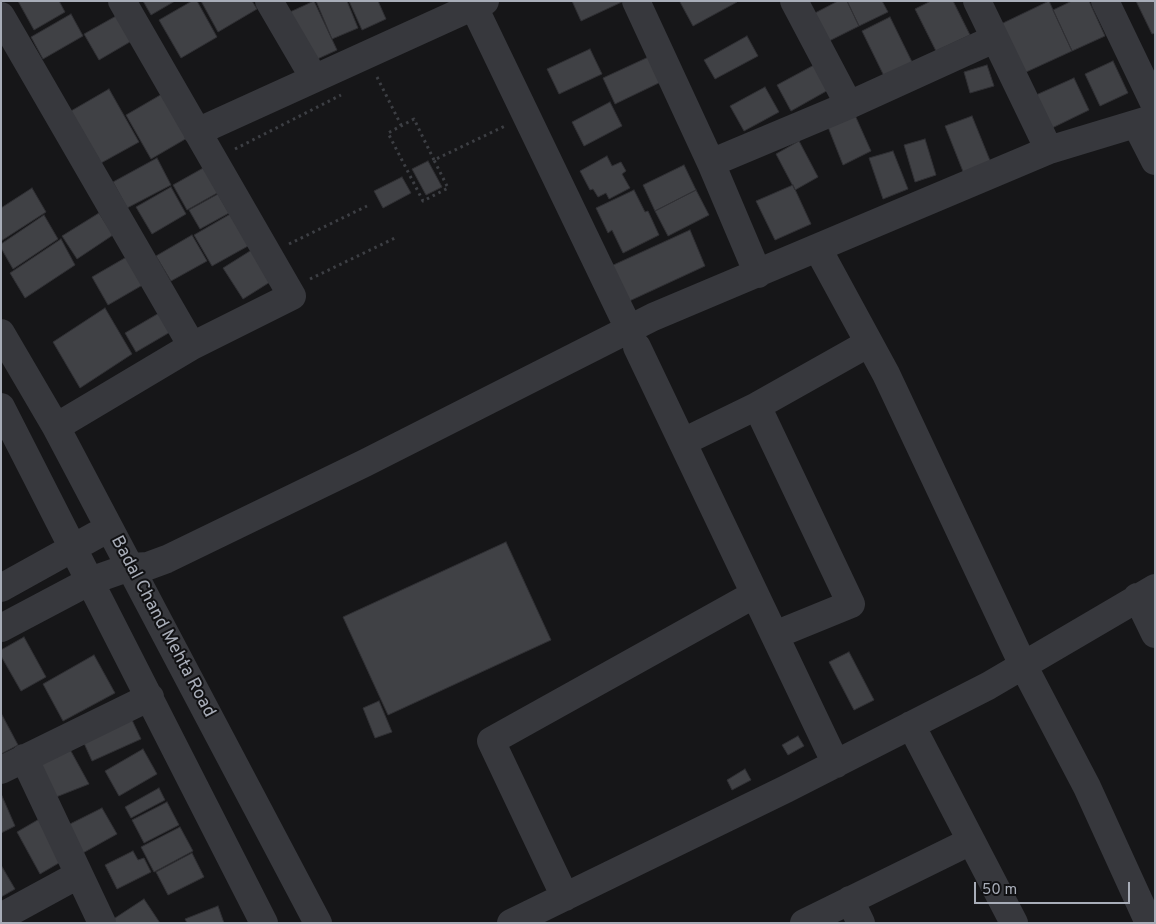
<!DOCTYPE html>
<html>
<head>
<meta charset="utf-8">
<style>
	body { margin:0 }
	#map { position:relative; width:1156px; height:924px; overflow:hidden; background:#161618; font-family:Overpass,sans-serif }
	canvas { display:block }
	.frame { position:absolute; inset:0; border:2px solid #a8adb8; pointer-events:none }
	.scale { position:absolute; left:974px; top:882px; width:156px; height:22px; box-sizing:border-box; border:2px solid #a8adb8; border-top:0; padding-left:6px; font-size:15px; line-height:18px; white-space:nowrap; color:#a8adb8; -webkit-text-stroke:4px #111113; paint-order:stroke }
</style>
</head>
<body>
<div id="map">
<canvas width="1156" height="924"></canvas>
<div class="frame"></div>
<div class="scale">50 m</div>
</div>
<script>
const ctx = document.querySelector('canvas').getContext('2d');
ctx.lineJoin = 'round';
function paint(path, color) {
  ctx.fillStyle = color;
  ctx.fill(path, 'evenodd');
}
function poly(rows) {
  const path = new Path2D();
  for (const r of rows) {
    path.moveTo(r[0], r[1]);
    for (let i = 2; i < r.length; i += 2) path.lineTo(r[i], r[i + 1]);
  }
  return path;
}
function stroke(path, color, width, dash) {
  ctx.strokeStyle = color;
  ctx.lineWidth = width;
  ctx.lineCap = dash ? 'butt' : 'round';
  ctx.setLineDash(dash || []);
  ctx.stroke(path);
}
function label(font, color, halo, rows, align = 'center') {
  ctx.font = font + ' Overpass,sans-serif';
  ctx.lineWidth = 4;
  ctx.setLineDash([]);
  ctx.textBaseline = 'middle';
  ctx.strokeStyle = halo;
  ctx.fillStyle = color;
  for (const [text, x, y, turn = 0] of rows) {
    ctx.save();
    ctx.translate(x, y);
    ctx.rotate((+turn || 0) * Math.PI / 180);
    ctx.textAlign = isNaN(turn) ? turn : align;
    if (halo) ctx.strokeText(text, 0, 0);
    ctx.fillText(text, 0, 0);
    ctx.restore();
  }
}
const building = poly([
	[18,1,59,1,65,12,34,30,18,1],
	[143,1,175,1,151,15,143,1],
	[192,1,197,1,217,37,181,58,159,20,192,1],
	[201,1,252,1,257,9,218,32,201,1],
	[314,1,337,50,313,61,290,12,314,1],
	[316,1,347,1,358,28,332,39,316,1],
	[349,1,378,1,386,19,362,30,349,1],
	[572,1,624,1,581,21,572,1],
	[682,1,737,1,737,2,693,26,680,2,682,1],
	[838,1,847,1,859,26,829,41,815,13,838,1],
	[847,1,882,1,888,12,859,26,847,1],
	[931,1,953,1,970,35,936,51,915,9,931,1],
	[1049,1,1072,51,1024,73,1001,24,1049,1],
	[1072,1,1089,1,1105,36,1072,51,1053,10,1072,1],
	[1136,1,1155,1,1155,33,1152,34,1136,1],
	[125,11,140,36,99,60,84,34,125,11],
	[71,14,83,36,43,59,31,37,71,14],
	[890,17,912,62,884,76,862,31,890,17],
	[747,36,758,56,715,79,704,60,747,36],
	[590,49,602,74,559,94,547,69,590,49],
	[655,54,667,79,615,104,603,78,655,54],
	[1113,61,1128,93,1100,106,1085,74,1113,61],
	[816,64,830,89,791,111,777,85,816,64],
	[987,65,994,86,970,93,964,72,987,65],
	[1074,78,1089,110,1052,128,1036,95,1074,78],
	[765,87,779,112,744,131,730,106,765,87],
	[109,89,139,142,101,163,71,111,109,89],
	[169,90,194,134,151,159,126,115,169,90],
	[610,102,622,126,584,146,572,122,610,102],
	[854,113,871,151,843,165,828,127,854,113],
	[972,116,991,163,964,174,945,126,972,116],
	[925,139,936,175,915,182,904,145,925,139],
	[799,141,818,177,795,190,776,154,799,141],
	[893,151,908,189,883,199,869,158,893,151],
	[607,156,612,166,621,162,626,171,622,174,630,188,609,199,606,193,598,197,593,189,590,190,580,171,607,156],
	[157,158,171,185,127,208,113,182,157,158],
	[428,161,442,187,426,195,412,169,428,161],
	[684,165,696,190,655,211,643,185,684,165],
	[205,167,219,192,187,210,173,185,205,167],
	[402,177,411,193,383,208,374,191,402,177],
	[793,185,811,224,775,240,756,201,793,185],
	[171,187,186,214,152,234,136,207,171,187],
	[32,188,46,212,1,241,1,208,32,188],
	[634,190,645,212,648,211,659,235,623,253,612,230,608,233,596,208,634,190],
	[696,190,709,215,668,236,655,211,696,190],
	[218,194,229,213,200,229,189,210,218,194],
	[239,209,257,241,212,266,194,235,239,209],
	[99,213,113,235,77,259,62,236,99,213],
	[44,215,58,239,13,269,1,248,1,244,44,215],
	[690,230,705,266,625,303,609,267,690,230],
	[192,235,207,261,171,281,156,256,192,235],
	[61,239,75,265,25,298,10,273,61,239],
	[258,246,278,277,243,299,223,268,258,246],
	[130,255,146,283,108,305,92,277,130,255],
	[105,308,132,354,80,388,53,342,105,308],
	[166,309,177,328,136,352,125,333,166,309],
	[506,542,551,640,388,715,343,617,506,542],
	[24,637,46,677,21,691,1,656,1,650,24,637],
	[849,652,874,700,854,710,829,662,849,652],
	[94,655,115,693,63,721,43,684,94,655],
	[379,701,392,732,375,738,363,708,379,701],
	[1,713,18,745,1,754,1,713],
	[132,720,141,739,92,761,83,741,132,720],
	[798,736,804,746,788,755,782,745,798,736],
	[67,744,89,784,51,799,32,764,67,744],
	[143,749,157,774,119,796,105,771,143,749],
	[745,769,751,780,732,790,727,780,745,769],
	[159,788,165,800,131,818,125,807,159,788],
	[2,796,15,826,1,833,1,796,2,796],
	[167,802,179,825,144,843,132,820,167,802],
	[102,808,117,834,81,854,68,825,102,808],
	[41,818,64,860,40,874,17,832,41,818],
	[180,827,193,851,154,872,141,847,180,827],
	[133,851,138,860,144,858,151,872,117,889,105,865,133,851],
	[192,853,204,877,168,895,156,872,192,853],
	[1,865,15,889,1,897,1,865],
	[144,899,160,923,113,923,112,920,144,899],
	[218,906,224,923,187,923,185,919,218,906]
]);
paint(building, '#404145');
stroke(building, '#303034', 1);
stroke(poly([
	[377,77,401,125],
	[235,149,341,95],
	[434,160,414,119,388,133,423,201,448,188,434,160,505,126],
	[289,244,367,206],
	[310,279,395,238]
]), '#3d3f44', 3, [2.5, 4]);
stroke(poly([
	[269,1,314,78],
	[636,1,711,163,758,274],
	[794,1,849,105],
	[977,1,1049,150],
	[1105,1,1155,105],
	[474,7,629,329],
	[1,16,192,346],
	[1136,124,1155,161],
	[197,132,485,1],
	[711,163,849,105,994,39],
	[818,249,886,374,1023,665,1087,787,1149,923],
	[1,333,56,427,318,923],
	[637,347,836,764],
	[757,406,869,343],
	[1,407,264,923],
	[56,427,192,346,292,296,122,1],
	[683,442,757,406,851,604,775,635],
	[1,588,109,528],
	[1137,597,1155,634],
	[1,628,90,581,130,567,148,566,167,559,365,463,653,317,1049,150,1155,118],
	[911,725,1014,923],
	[24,758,102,923],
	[1,770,150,697],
	[565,897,491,741,755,594],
	[850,900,861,923],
	[1,917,78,875],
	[511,923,786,789,988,686,1155,588],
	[804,923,971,841]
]), '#37383d', 28);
label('18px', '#a8adb8', '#111113', [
	["Badal Chand Mehta Road",162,627,62]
]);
</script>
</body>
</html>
